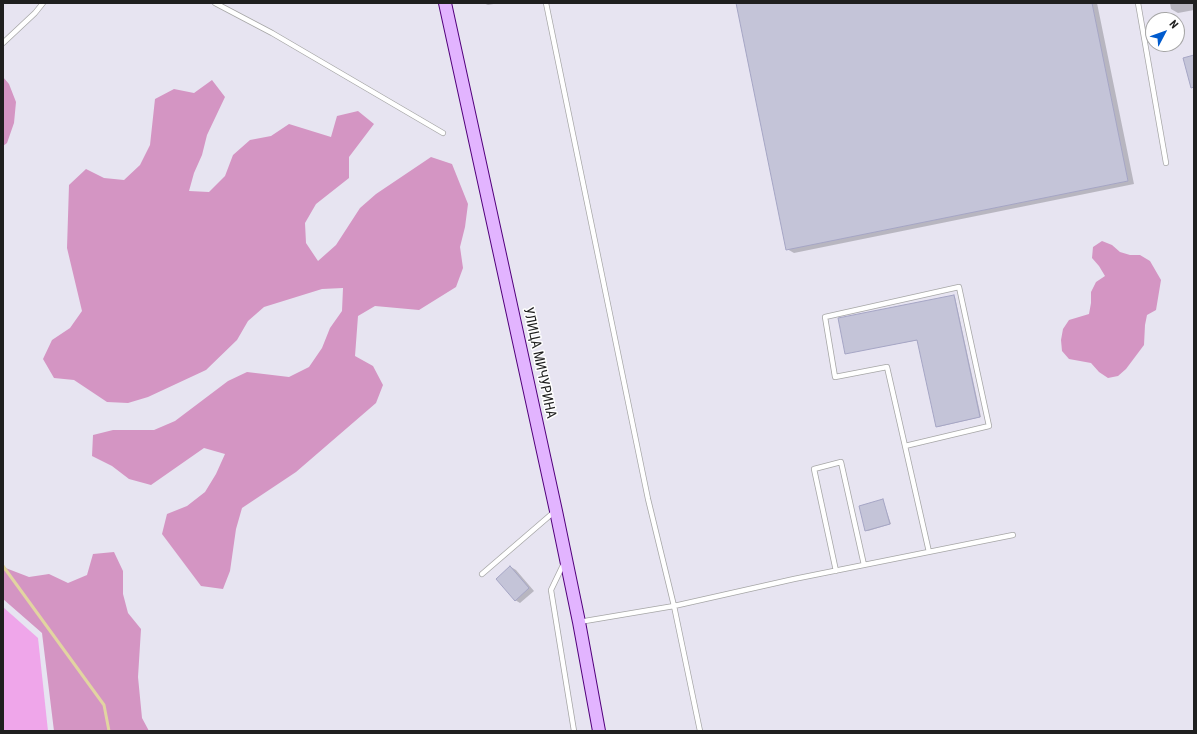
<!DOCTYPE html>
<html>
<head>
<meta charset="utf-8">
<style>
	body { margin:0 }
	#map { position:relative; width:1197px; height:734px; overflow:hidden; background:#e7e4f1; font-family:"Roboto Condensed",sans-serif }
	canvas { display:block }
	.frame { position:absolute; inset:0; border:4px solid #1f1f1f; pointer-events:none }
	.north { position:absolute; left:1145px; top:12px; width:40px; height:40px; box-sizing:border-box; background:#fff; border:1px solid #a5a5a5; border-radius:50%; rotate:49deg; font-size:11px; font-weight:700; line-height:16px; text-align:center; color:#1f1f1f }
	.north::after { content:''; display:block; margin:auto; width:14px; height:18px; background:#005bce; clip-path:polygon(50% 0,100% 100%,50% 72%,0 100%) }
</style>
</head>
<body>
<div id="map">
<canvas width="1197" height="734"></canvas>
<div class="frame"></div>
<div class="north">N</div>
</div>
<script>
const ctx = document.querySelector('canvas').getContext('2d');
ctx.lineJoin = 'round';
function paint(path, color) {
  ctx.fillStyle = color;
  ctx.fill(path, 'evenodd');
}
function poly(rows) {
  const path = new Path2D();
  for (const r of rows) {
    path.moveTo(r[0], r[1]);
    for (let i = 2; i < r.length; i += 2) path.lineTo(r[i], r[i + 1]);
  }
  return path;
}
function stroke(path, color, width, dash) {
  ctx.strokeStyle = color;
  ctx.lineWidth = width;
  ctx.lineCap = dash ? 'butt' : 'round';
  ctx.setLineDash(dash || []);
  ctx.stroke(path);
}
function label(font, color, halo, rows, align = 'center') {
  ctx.font = font + ' "Roboto Condensed",sans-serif';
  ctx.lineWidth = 3;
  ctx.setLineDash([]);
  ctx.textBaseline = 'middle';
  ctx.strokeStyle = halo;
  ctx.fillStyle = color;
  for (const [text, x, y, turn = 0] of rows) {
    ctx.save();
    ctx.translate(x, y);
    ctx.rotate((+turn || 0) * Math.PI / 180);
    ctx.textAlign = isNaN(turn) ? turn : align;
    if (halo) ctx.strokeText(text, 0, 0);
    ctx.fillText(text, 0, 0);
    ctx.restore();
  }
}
paint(poly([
	[3,607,38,638,48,731,3,731]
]), '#efa6ea');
paint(poly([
	[3,77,9,84,16,102,14,123,7,143,3,146],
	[212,80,225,97,207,135,202,155,194,173,189,191,209,192,225,176,233,155,250,140,271,136,289,124,331,137,337,116,358,111,374,124,349,157,349,178,316,204,305,223,306,243,318,261,336,245,360,208,376,194,431,157,452,164,468,204,465,227,460,247,463,268,456,287,419,310,375,306,358,316,355,356,373,366,383,385,376,403,296,472,242,508,236,529,230,571,223,589,201,586,162,534,167,514,187,506,205,492,216,474,225,454,204,448,151,485,129,479,112,466,92,456,93,435,113,430,154,430,175,421,228,381,247,372,289,377,309,367,322,348,330,328,342,311,343,288,322,289,264,307,248,321,237,340,206,370,148,397,128,403,107,402,74,380,54,378,43,359,52,340,70,328,82,311,67,248,69,185,86,169,104,178,124,180,140,165,150,145,155,99,174,89,194,93],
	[1102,241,1112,245,1120,252,1130,255,1140,255,1150,261,1161,280,1156,310,1147,315,1145,325,1144,345,1126,369,1118,376,1108,378,1099,372,1091,363,1069,359,1062,351,1061,340,1063,329,1069,320,1089,314,1091,303,1091,292,1096,282,1105,276,1099,266,1092,258,1093,247],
	[114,552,123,571,123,594,128,613,141,629,138,677,142,718,149,731,54,731,42,633,3,599,3,567,29,577,49,574,68,583,87,575,93,554]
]), '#d495c3');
paint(poly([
	[483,3,499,3,488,5],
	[737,3,1097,3,1134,184,794,253,787,249],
	[1170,3,1194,3,1194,10,1178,13,1171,9],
	[954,296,955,297,981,417,938,427,937,426,919,340,846,353],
	[883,500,891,524,868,531,866,530],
	[511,567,516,570,534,591,520,603,515,600]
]), '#0003');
stroke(poly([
	[3,566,104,705,109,731]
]), '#e2d4a1', 3);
const building = poly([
	[736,3,1092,3,1128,181,786,250,736,3],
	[1194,55,1194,87,1191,88,1183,58,1194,55],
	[954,295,980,417,936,427,917,340,845,354,838,318,954,295],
	[883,499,890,524,865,531,859,506,883,499],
	[510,566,529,588,515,601,496,579,510,566]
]);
paint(building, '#c4c4d8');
stroke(building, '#a5a5c4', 1);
const lane = poly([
	[215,3,272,33,443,133],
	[546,3,648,499,674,606,700,731],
	[1138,3,1166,163],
	[3,43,35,13,43,3],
	[905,446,989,426,959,287,825,317,835,377,887,367,905,446,929,552],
	[564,563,551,590,574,731],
	[836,571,814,469,841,462,864,565],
	[482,574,554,512],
	[579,622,674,606,794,579,1013,535]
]);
const secondary = poly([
	[445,3,556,511,579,622,599,731]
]);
stroke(lane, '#a6a6a6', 6);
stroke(secondary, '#52007c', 14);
stroke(lane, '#fff', 4.5);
stroke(secondary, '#e2b4ff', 12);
label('14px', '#1f1f1f', '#fff', [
	["УЛИЦА МИЧУРИНА",539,363,78]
]);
</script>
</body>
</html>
